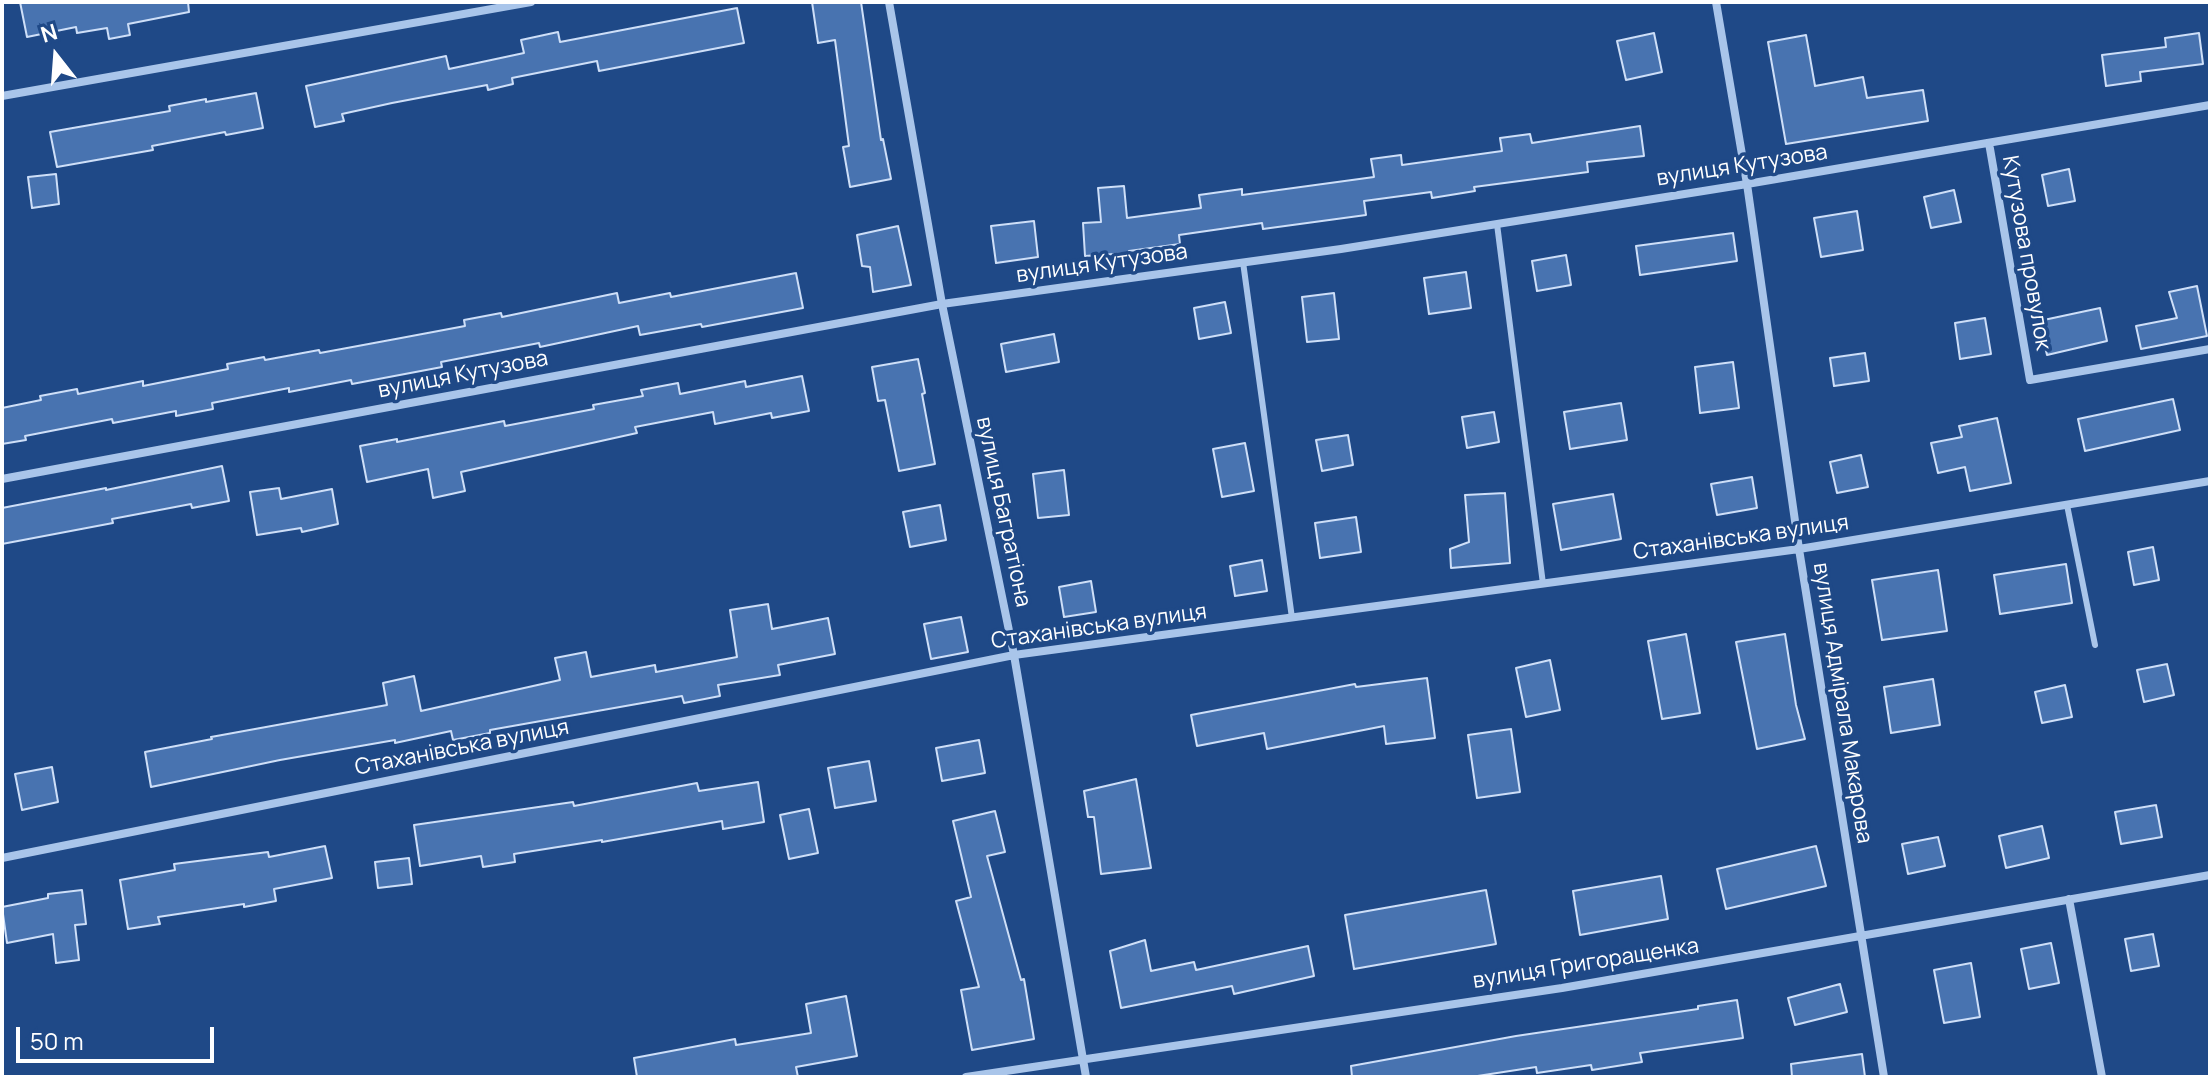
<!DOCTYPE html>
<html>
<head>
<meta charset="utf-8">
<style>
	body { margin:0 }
	#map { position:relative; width:2212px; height:1079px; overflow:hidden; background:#1f4987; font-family:Manrope,sans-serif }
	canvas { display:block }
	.frame { position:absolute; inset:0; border:4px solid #fff; pointer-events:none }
	.north { position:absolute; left:16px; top:16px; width:80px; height:80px; -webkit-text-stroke:6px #1f4987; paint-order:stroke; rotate:343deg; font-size:22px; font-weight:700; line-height:32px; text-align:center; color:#fff }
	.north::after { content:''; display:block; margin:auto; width:28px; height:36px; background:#fff; clip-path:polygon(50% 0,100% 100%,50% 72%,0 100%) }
	.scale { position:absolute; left:16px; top:1027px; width:198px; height:36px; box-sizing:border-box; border:4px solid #fff; border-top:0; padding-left:10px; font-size:24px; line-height:28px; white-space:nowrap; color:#fff; -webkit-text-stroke:6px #1f4987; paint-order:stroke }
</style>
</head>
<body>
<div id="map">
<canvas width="2212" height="1079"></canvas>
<div class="frame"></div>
<div class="north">N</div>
<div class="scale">50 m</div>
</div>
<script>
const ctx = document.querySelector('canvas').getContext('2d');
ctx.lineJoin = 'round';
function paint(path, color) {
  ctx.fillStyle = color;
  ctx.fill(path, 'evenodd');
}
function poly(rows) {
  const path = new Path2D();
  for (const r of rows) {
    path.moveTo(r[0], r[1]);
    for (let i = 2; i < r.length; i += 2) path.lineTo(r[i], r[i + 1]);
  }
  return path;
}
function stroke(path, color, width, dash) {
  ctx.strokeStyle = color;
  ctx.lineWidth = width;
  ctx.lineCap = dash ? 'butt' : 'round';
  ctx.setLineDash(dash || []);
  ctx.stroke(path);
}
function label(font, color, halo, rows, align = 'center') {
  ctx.font = font + ' Manrope,sans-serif';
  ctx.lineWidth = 7;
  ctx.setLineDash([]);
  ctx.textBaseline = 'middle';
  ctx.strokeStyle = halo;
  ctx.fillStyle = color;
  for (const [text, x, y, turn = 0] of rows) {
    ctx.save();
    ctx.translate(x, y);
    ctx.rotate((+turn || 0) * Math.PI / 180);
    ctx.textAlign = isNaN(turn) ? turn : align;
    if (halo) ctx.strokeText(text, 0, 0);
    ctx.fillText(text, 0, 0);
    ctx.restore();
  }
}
const building = poly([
	[20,2,188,2,189,12,128,24,130,35,109,39,107,28,77,33,76,27,27,37,20,2],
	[812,2,861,2,881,140,883,139,891,179,850,187,843,147,849,146,835,40,818,43,812,2],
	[737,8,744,43,599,71,597,61,512,78,513,84,488,90,487,85,392,103,342,114,344,121,315,127,306,86,446,56,449,69,524,53,521,40,558,32,560,42,737,8],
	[1654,33,1662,72,1626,80,1617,41,1654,33],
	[2199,33,2203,64,2140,72,2141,81,2106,86,2102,55,2166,47,2165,38,2199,33],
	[1806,35,1815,86,1863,77,1867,98,1923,90,1928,121,1786,144,1768,42,1806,35],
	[256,93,263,128,226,135,225,132,152,146,153,150,57,167,50,132,170,111,169,106,206,99,206,102,256,93],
	[1640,126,1644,156,1587,162,1588,172,1474,187,1475,191,1432,198,1431,192,1364,201,1366,215,1263,229,1262,223,1179,235,1180,244,1129,251,1129,253,1085,256,1083,223,1101,222,1098,188,1124,186,1127,218,1201,208,1199,195,1242,189,1242,195,1374,177,1371,159,1401,155,1402,165,1502,151,1500,138,1530,134,1532,143,1640,126],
	[2069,169,2075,201,2048,206,2042,175,2069,169],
	[56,174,59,204,32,208,28,177,56,174],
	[1954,190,1961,222,1931,228,1924,197,1954,190],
	[1857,211,1863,250,1821,257,1814,218,1857,211],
	[1034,221,1038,257,996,263,991,226,1034,221],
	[898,226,911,285,873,292,870,267,862,266,857,235,898,226],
	[1733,233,1737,261,1640,275,1636,246,1733,233],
	[1566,255,1571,285,1537,291,1532,261,1566,255],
	[1466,272,1471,308,1429,314,1424,278,1466,272],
	[796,273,803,308,702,327,701,324,640,335,638,326,540,347,539,343,441,362,442,367,352,384,351,380,289,392,289,388,212,403,213,409,176,416,176,411,113,423,112,419,25,436,26,440,2,444,2,408,41,400,40,396,77,389,78,394,143,381,143,386,228,369,227,364,264,357,265,360,319,350,320,353,401,338,465,326,464,320,501,313,502,317,617,293,619,303,670,293,671,297,796,273],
	[2197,286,2207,336,2141,349,2136,326,2177,318,2169,292,2197,286],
	[1334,293,1339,339,1307,342,1302,297,1334,293],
	[1225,302,1231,333,1199,339,1194,308,1225,302],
	[2100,308,2107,341,2047,355,2039,321,2100,308],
	[1985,318,1991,354,1960,359,1955,323,1985,318],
	[1054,334,1059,362,1006,372,1001,344,1054,334],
	[1865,353,1869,381,1834,386,1830,358,1865,353],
	[918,359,925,393,922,394,935,464,899,471,885,400,878,401,872,367,918,359],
	[1733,362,1739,408,1700,413,1695,367,1733,362],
	[802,376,809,411,772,418,771,413,715,424,713,412,635,427,637,433,461,472,465,491,433,498,428,469,367,482,360,446,397,439,397,442,504,421,505,426,594,409,593,405,643,396,641,390,678,383,680,394,745,381,746,387,802,376],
	[2173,399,2180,430,2085,451,2078,419,2173,399],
	[1621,403,1627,440,1570,449,1564,412,1621,403],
	[1494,412,1499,442,1467,448,1462,417,1494,412],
	[1997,418,2011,483,1970,491,1965,467,1938,473,1931,443,1962,437,1959,426,1997,418],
	[1348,435,1353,465,1322,471,1316,440,1348,435],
	[1245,443,1254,491,1222,497,1213,449,1245,443],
	[1861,455,1868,487,1837,493,1830,462,1861,455],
	[222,466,229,501,192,508,191,504,112,519,113,523,2,544,2,508,106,488,106,490,222,466],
	[1064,470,1069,515,1038,518,1033,474,1064,470],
	[1752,477,1757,508,1717,515,1711,484,1752,477],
	[279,488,281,499,332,489,338,524,302,532,301,528,257,535,250,492,279,488],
	[1505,493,1510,563,1451,568,1450,549,1469,542,1465,495,1505,493],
	[1613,494,1621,539,1561,550,1553,504,1613,494],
	[940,505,946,540,910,547,903,512,940,505],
	[1356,517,1361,552,1320,558,1315,523,1356,517],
	[2153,547,2159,580,2134,585,2128,552,2153,547],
	[1262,560,1267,591,1235,596,1230,566,1262,560],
	[2066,564,2072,603,2000,614,1994,575,2066,564],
	[1938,570,1947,631,1882,640,1872,580,1938,570],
	[1091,581,1096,612,1064,617,1059,587,1091,581],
	[768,604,772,629,828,618,835,654,778,665,780,675,718,685,720,696,684,703,682,696,490,730,490,733,453,740,451,731,395,743,395,740,280,760,151,787,145,752,212,739,211,737,387,705,383,683,414,676,421,711,560,680,555,658,586,652,591,677,655,665,656,672,737,657,730,610,768,604],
	[961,617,968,652,931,659,924,624,961,617],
	[1686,634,1700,713,1662,719,1648,641,1686,634],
	[1785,634,1796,705,1805,739,1757,749,1736,642,1785,634],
	[1550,660,1560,710,1526,717,1516,668,1550,660],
	[2167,664,2174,695,2144,702,2137,670,2167,664],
	[1427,678,1435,738,1386,744,1384,726,1267,749,1264,733,1197,746,1191,715,1355,684,1356,687,1427,678],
	[1933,679,1940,725,1891,733,1884,687,1933,679],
	[2065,685,2072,717,2042,723,2035,692,2065,685],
	[1511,729,1520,792,1477,798,1468,735,1511,729],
	[979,740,985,773,942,781,936,748,979,740],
	[869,761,876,801,835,808,828,768,869,761],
	[52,767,58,802,22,810,15,774,52,767],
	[1136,779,1151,868,1101,874,1094,817,1088,817,1084,791,1136,779],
	[758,782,764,822,723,829,722,821,602,842,602,840,514,854,515,862,483,867,481,856,420,866,414,825,573,802,574,806,697,783,699,791,758,782],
	[2156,805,2162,837,2121,844,2115,812,2156,805],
	[809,809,818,853,789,859,780,815,809,809],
	[995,811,1005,852,987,856,1021,980,1024,979,1034,1039,972,1050,961,990,979,987,956,901,971,897,953,821,995,811],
	[2042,826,2049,858,2006,868,1999,836,2042,826],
	[1938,837,1945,866,1908,874,1902,844,1938,837],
	[325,846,332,878,274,889,276,901,244,907,244,904,158,917,160,924,128,929,120,880,175,870,174,864,268,852,269,857,325,846],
	[1816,846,1826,886,1726,909,1717,869,1816,846],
	[409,858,412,884,378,888,375,862,409,858],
	[1661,876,1668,919,1580,935,1573,891,1661,876],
	[82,890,86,924,75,925,79,960,56,963,53,934,7,943,2,907,48,898,48,894,82,890],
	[1486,890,1496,944,1354,969,1345,915,1486,890],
	[2153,934,2159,966,2131,971,2125,939,2153,934],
	[1145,940,1151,971,1194,962,1196,970,1308,946,1314,976,1234,994,1232,986,1121,1008,1110,951,1145,940],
	[2051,943,2059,983,2029,989,2021,949,2051,943],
	[1971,963,1980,1017,1944,1023,1934,970,1971,963],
	[1840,984,1847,1012,1795,1025,1788,998,1840,984],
	[846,996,857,1056,796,1067,798,1077,637,1077,634,1058,735,1039,736,1045,811,1033,806,1004,846,996],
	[1737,1000,1743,1038,1640,1053,1642,1062,1592,1070,1591,1065,1537,1073,1536,1067,1471,1077,1352,1077,1351,1066,1516,1036,1698,1009,1698,1006,1737,1000],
	[1862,1054,1865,1077,1792,1077,1791,1064,1862,1054]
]);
paint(building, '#4873b0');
stroke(building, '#cedff8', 2);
stroke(poly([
	[1497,224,1543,584],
	[1243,262,1292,618],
	[2067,505,2095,645]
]), '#a9c5ea', 6);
stroke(poly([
	[889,2,942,304,1014,655,1086,1077],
	[1716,2,1747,184,1799,549,1884,1077],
	[2,96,531,2],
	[1989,143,2030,380,2210,349],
	[2,479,942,304,1341,249,1747,184,2210,105],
	[2,858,1014,655,1799,549,2210,481],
	[2069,899,2102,1077],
	[966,1077,1562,988,2210,875]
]), '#a9c5ea', 8);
label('22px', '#fff', '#1f4987', [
	["вулиця Кутузова",1742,166,-9],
	["Кутузова провулок",2026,253,80],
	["вулиця Кутузова",1102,264,-8],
	["вулиця Кутузова",463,375,-11],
	["вулиця Багратіона",1003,512,78],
	["Стаханівська вулиця",1741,538,-8],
	["Стаханівська вулиця",1099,627,-8],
	["вулиця Адмірала Макарова",1842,703,81],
	["Стаханівська вулиця",462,748,-11],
	["вулиця Григоращенка",1586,964,-9]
]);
</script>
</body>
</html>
